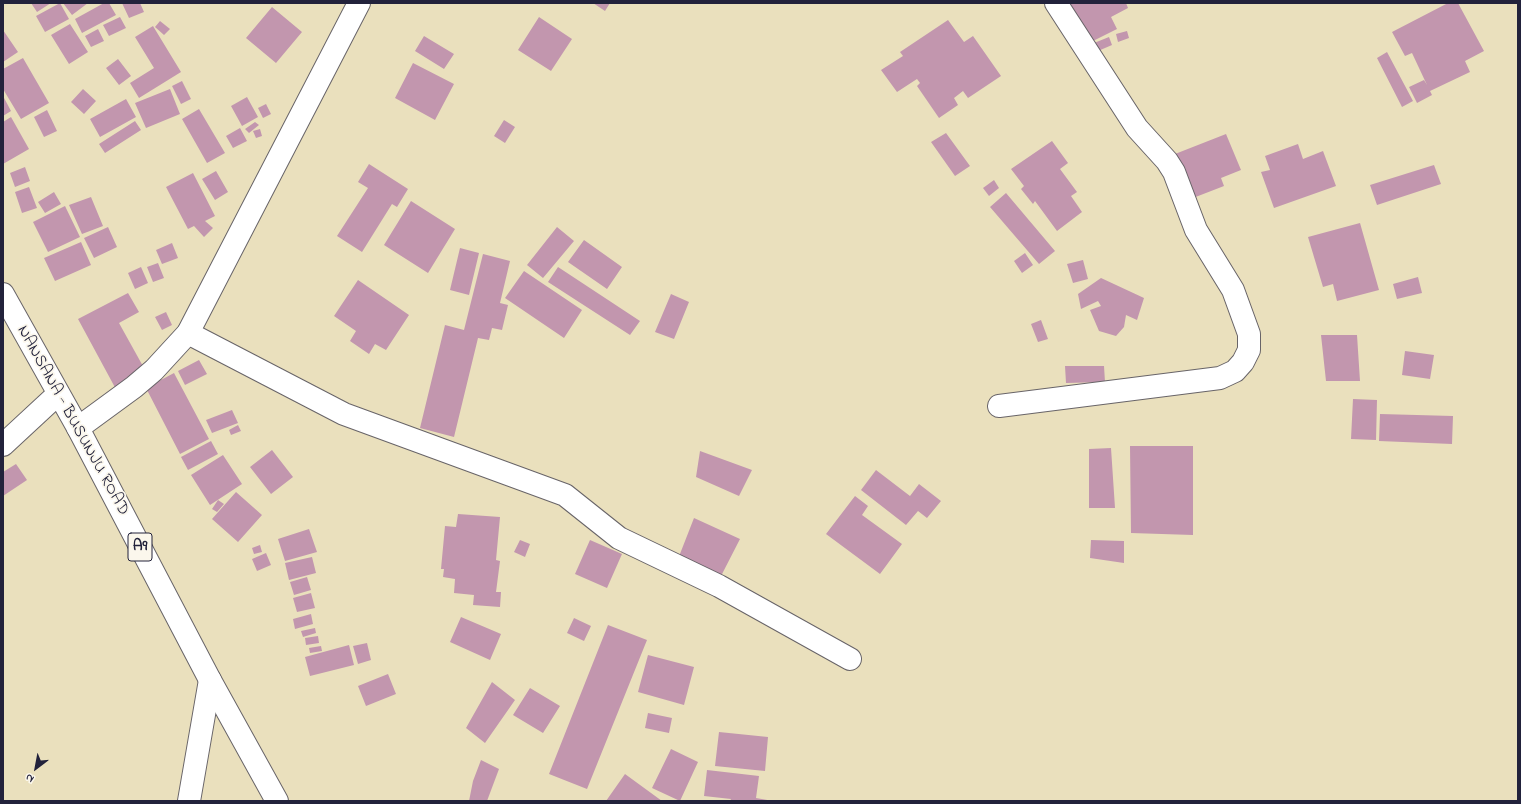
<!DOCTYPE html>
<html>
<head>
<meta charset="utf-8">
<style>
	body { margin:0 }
	#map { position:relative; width:1521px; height:804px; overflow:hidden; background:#eae0bd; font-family:"Indie Flower",sans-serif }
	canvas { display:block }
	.frame { position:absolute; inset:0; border:4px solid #22223b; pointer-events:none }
	.north { position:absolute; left:16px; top:748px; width:40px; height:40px; -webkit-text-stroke:3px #fbf7ec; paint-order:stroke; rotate:212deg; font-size:11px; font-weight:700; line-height:16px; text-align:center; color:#22223b }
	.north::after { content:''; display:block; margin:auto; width:14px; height:18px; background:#22223b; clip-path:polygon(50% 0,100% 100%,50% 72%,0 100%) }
</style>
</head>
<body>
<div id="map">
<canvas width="1521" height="804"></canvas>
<div class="frame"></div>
<div class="north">N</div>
</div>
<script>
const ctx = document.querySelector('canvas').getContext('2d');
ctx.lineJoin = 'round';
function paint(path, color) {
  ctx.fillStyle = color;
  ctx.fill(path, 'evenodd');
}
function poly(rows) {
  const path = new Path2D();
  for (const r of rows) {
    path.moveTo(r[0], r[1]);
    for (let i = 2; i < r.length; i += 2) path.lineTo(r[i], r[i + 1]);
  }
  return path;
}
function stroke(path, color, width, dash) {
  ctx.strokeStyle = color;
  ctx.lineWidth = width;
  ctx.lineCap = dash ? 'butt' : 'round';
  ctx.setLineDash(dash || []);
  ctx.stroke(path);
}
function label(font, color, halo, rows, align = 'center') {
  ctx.font = font + ' "Indie Flower",sans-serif';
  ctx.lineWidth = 3.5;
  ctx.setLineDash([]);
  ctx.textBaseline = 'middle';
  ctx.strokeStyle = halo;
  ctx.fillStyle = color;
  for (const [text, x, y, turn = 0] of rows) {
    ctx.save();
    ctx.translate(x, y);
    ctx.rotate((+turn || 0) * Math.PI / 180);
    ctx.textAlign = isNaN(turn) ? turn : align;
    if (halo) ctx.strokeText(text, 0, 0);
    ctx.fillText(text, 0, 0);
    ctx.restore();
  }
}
paint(poly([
	[31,3,51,3,37,12],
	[60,3,69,19,45,32,36,16],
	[63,3,88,3,72,15],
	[104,3,109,3,116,15,82,33,75,19],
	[122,3,140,3,144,12,129,18],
	[593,3,610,3,605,11],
	[1063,3,1126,3,1128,8,1111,17,1117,29,1089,43],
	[1448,3,1458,3,1484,51,1465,61,1470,72,1430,91,1432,95,1417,103,1409,87,1424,80,1427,85,1412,53,1405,56,1392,32],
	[272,7,302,32,276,63,246,38],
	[120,17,126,28,109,36,103,25],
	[539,17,572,39,551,71,518,50],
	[948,20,964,42,973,36,1001,76,968,98,963,91,954,98,958,105,939,118,917,86,920,83,917,79,897,92,881,70,903,56,900,52],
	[160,21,170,29,164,35,155,27],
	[70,24,88,52,69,64,51,35],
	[153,26,181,72,139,98,130,83,154,68,135,37],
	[98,29,104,41,91,47,85,36],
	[3,30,18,52,3,62],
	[1127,31,1129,38,1118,42,1116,34],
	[424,36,454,54,444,69,415,51],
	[1109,37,1112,45,1098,51,1094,43],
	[1387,52,1413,101,1402,107,1377,58],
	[23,58,49,103,21,119,3,89,3,69],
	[118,59,131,76,119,85,106,68],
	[413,63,454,84,435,120,395,98],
	[182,81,191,99,181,104,172,86],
	[83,89,96,101,84,114,71,102],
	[170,89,180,114,146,128,135,103],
	[3,96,11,111,3,116],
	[247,97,258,117,242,126,231,106],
	[126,99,136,117,100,137,90,119],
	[266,104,271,114,263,118,258,108],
	[199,109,225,153,207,163,182,119],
	[47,110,57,131,44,137,34,117],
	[11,117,29,149,3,164,3,122],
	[504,120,515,127,505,143,494,136],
	[135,121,141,130,105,153,99,144],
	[255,122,259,125,249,133,245,129],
	[240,128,247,141,233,148,226,136],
	[260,129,262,136,256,138,253,131],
	[946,133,970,166,955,176,931,142],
	[1226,134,1241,170,1221,178,1224,186,1193,198,1175,154],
	[1052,141,1068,163,1060,169,1077,192,1071,196,1082,212,1057,231,1035,201,1033,204,1021,189,1024,186,1011,169],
	[1298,144,1303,159,1323,151,1336,186,1274,208,1261,172,1270,170,1265,156],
	[369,164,408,189,397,207,392,204,362,252,337,236,368,188,358,182],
	[1434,165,1441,184,1377,205,1370,185],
	[25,167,30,181,15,187,10,173],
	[216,171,228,192,215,200,202,179],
	[193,173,215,216,205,221,213,228,204,237,194,226,188,229,166,187],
	[994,180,999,188,989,196,983,188],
	[29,187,37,208,22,213,15,192],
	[54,192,61,204,45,213,38,202],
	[1006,193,1055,251,1039,264,990,207],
	[91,197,103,226,82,234,69,205],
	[411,201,455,229,428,273,384,245],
	[65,206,80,237,48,252,33,222],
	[1360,223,1379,290,1337,301,1333,284,1323,287,1308,237],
	[108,227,117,247,94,258,84,238],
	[557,227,574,241,543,278,527,265],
	[584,240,622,267,607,289,568,262],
	[81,242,91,265,55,281,44,258],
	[172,243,178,258,162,264,156,250],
	[460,248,479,253,469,295,450,290],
	[1025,253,1033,265,1022,273,1014,261],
	[483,254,510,261,500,303,508,305,502,330,492,328,489,340,478,338,454,437,420,428,445,325,464,330],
	[1083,260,1088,279,1073,283,1067,264],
	[158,263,164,278,153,282,147,267],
	[141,267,148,283,135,289,128,273],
	[558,267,640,321,630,335,548,282],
	[524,271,582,310,564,338,505,298],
	[1418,277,1422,293,1397,299,1393,284],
	[1101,278,1144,298,1137,320,1126,315,1124,327,1116,336,1099,331,1090,310,1101,306,1098,301,1081,309,1078,294],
	[358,280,409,315,386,350,375,344,369,354,350,341,356,331,334,316],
	[128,293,139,312,119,323,149,377,118,393,78,319],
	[671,294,689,302,674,339,655,332],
	[166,312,172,325,162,330,155,317],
	[1041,320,1048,339,1038,342,1031,324],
	[1321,335,1357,335,1360,381,1326,381],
	[1405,351,1434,355,1430,379,1402,375],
	[199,360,207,374,185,385,178,371],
	[1065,366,1104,366,1105,382,1066,383],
	[174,373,209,439,180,454,146,388],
	[1353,399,1377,400,1376,440,1351,439],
	[232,410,238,423,212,433,206,420],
	[1380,414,1453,416,1452,444,1379,441],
	[238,425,241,431,231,435,229,430],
	[211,441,218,454,188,470,181,457],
	[1130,446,1193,446,1193,535,1131,533],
	[1111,448,1115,508,1089,508,1089,449],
	[272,450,293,477,271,494,250,467],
	[700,451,752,470,739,496,696,477],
	[223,455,242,484,210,505,191,475],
	[16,464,27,480,3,496,3,472],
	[876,470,910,496,919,484,941,501,927,518,918,511,906,525,861,490],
	[236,492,262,515,238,542,212,519],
	[855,496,868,506,862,515,902,544,880,574,826,534],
	[218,500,224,504,217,512,212,509],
	[458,514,500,517,496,560,500,561,496,592,501,592,500,607,473,605,474,595,454,593,455,579,443,577,444,569,441,569,445,526,456,527],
	[694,518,740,539,720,578,678,559],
	[309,529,317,552,285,561,278,539],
	[520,540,530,544,525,557,514,552],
	[590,540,622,554,607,588,575,574],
	[1091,540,1124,541,1124,563,1090,558],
	[260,545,262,552,254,554,252,548],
	[266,553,271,565,257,571,252,559],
	[312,557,316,573,289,580,285,563],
	[307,577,311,590,294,595,290,582],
	[311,593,315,608,297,612,293,598],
	[311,614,313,624,295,629,293,619],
	[461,617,501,634,490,660,450,642],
	[574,618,591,626,584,641,567,633],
	[608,625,647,640,587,789,549,774],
	[315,628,316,633,303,637,301,631],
	[318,636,319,643,306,645,305,638],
	[367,643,371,660,358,664,353,646],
	[349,645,354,665,310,676,305,657],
	[321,646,322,651,310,653,309,648],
	[648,655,694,667,684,705,638,692],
	[388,674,396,694,366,706,358,686],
	[492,682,515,700,485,743,466,728],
	[530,688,560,706,543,733,513,715],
	[648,713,672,718,669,733,645,728],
	[719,732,768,737,765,771,715,766],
	[671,749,698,762,680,801,652,788],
	[481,760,499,769,487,801,469,801,473,781],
	[707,770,759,776,756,798,773,801,730,801,731,799,704,796],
	[625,774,662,801,606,801]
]), '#c296ae');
const street = poly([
	[188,333,344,414,565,495,619,538,719,586,850,659],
	[999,406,1220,378,1235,371,1243,362,1249,350,1249,334,1233,290,1196,230,1174,172,1167,161,1137,128,1056,3],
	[3,445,58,394],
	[189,801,210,680]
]);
const secondary = poly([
	[78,428,134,387,154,370,188,333,359,3]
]);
const primary = poly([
	[3,294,78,428,210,680,277,801]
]);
stroke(street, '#686468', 24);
stroke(secondary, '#686468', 24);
stroke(primary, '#686468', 24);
stroke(street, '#fff', 22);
stroke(secondary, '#fff', 22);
stroke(primary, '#fff', 22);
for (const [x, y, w] of [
	[140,547,24]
]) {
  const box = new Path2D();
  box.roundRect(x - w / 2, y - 14, w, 28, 3);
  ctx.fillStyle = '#fbf7ec';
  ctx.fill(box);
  stroke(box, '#22223b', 1);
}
label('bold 16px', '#22223b', null, [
	["A9",140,547]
]);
label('17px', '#22223b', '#fbf7ec', [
	["NANSANA - BUSUNJU ROAD",72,421,61]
]);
</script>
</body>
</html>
